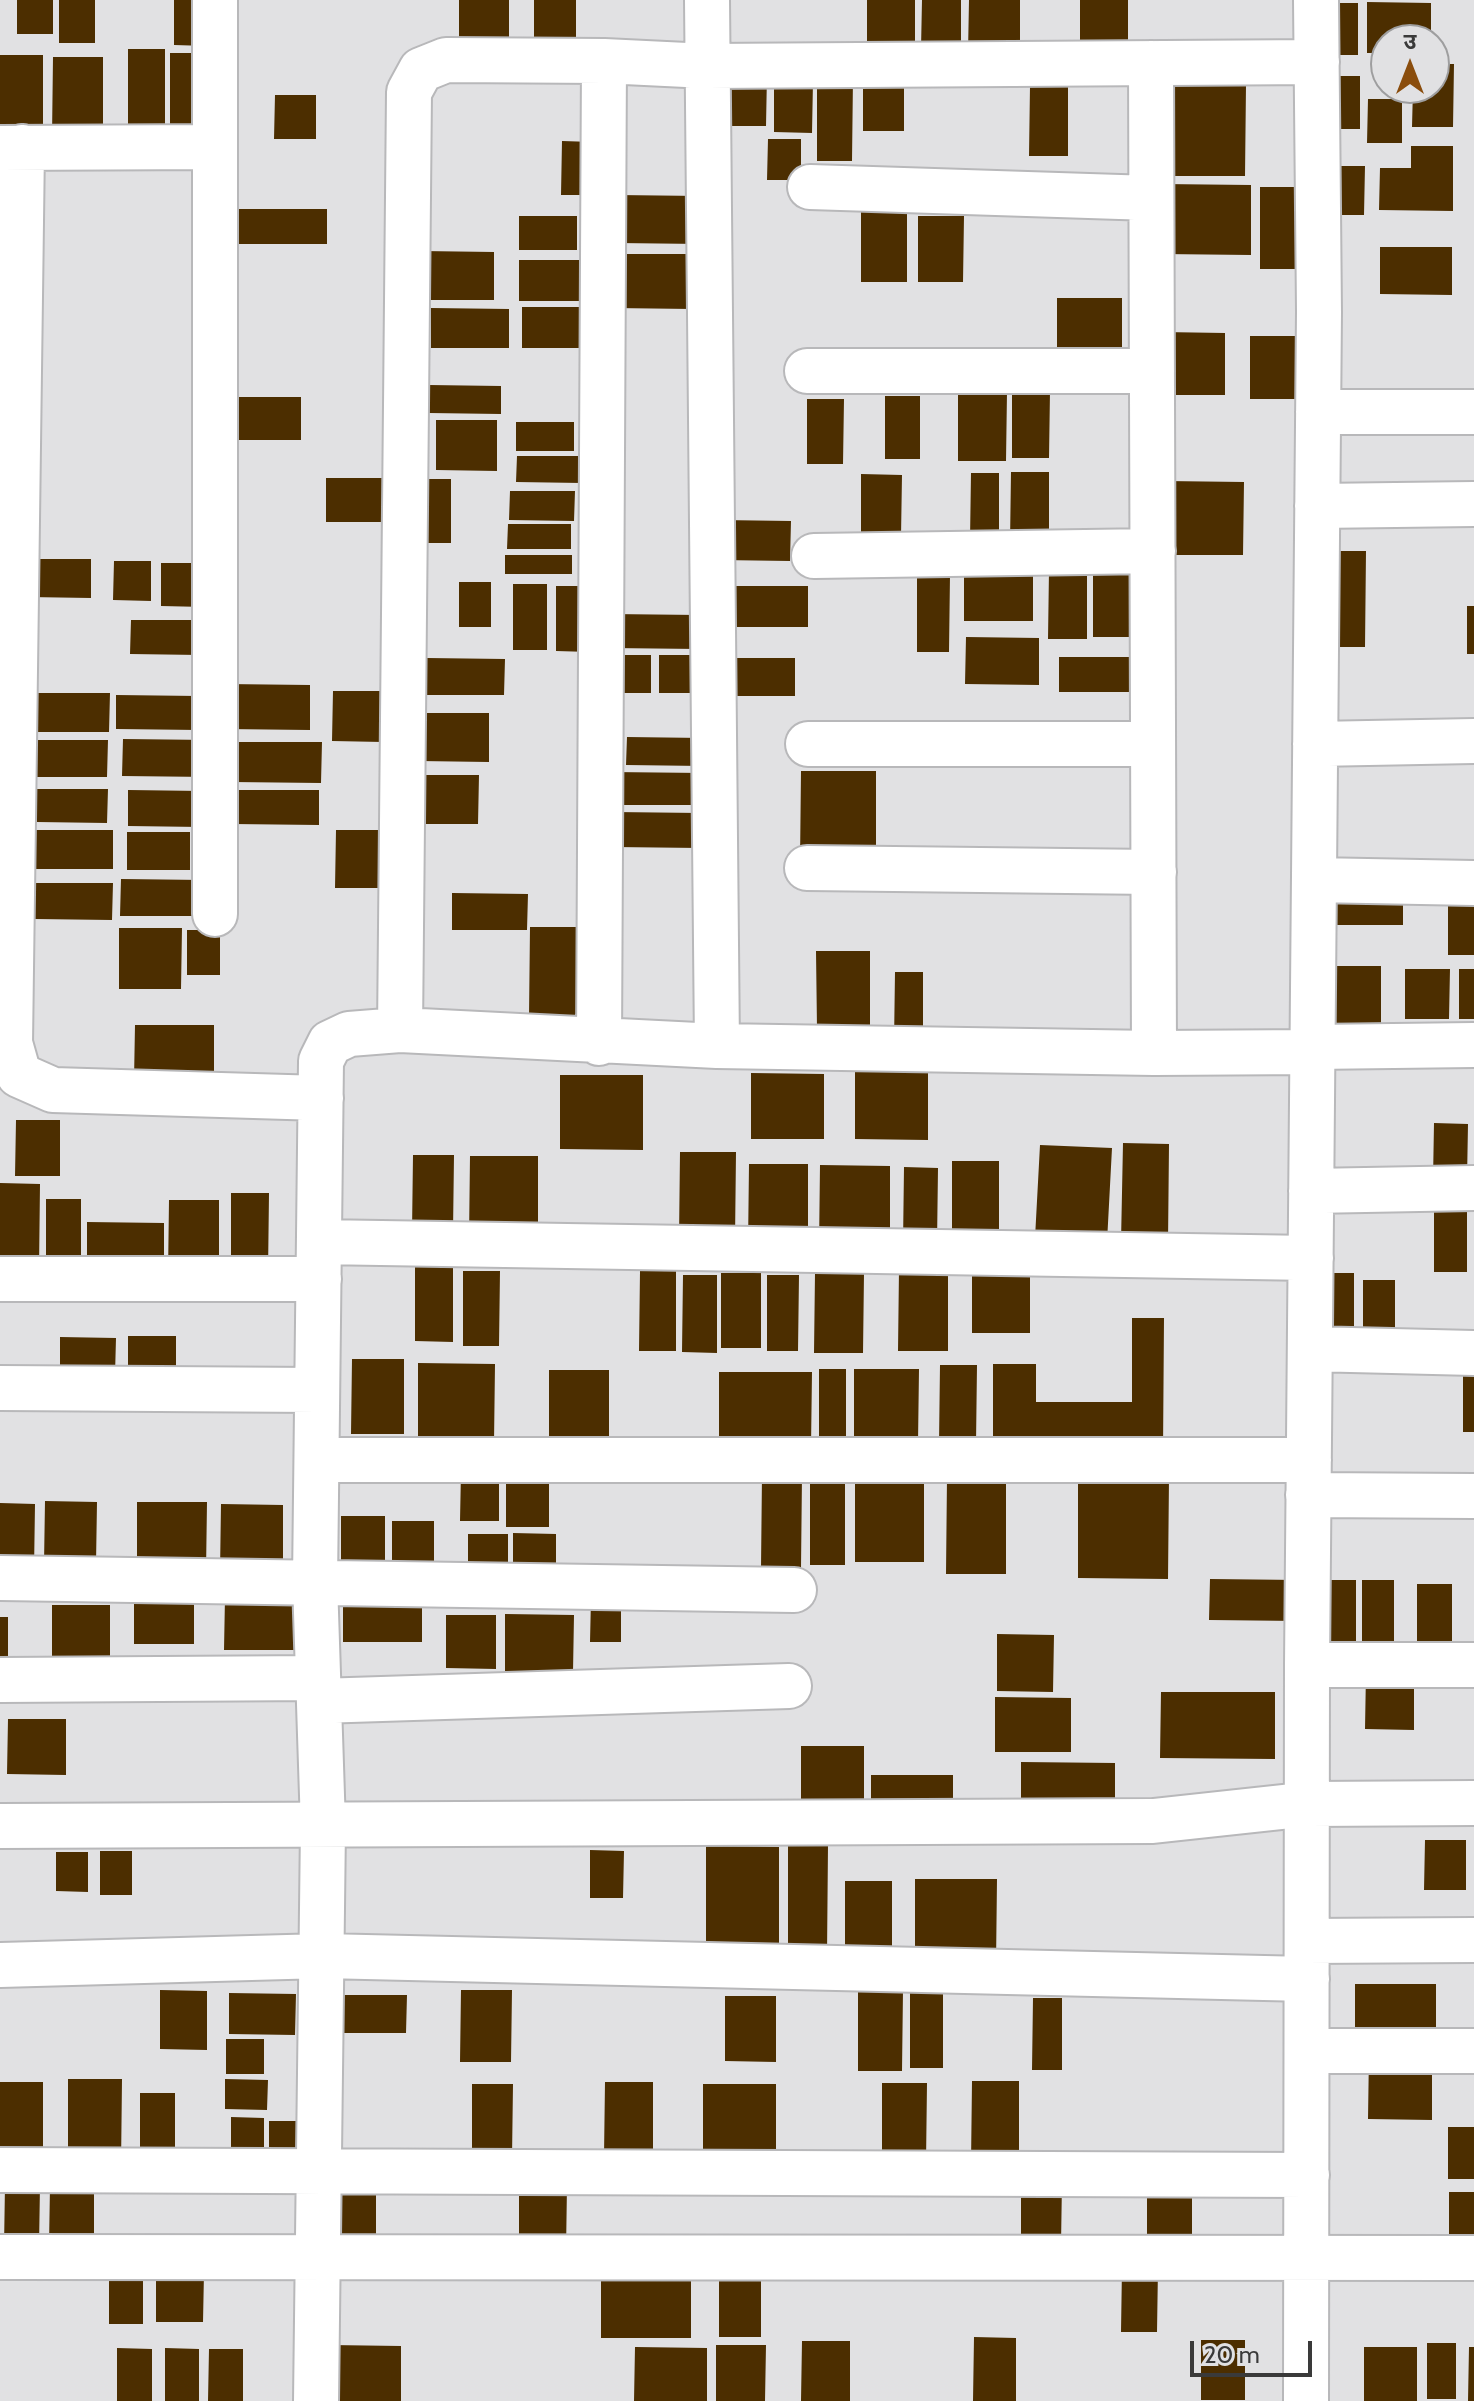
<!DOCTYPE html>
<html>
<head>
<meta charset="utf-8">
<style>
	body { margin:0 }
	#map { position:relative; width:1474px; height:2401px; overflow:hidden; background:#e1e1e3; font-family:Cabin,"Noto Sans Devanagari",sans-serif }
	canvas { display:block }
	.north { position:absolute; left:1370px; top:24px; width:80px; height:80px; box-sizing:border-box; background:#e1e1e3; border:2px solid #9e9e9f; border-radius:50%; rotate:0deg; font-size:22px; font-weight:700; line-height:32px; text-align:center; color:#3a3a3a }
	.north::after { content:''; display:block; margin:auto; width:28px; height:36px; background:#8a4d0d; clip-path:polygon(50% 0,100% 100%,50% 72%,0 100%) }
	.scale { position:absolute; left:1190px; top:2341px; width:122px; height:36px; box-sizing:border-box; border:4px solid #3a3a3a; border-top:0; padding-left:10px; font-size:24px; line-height:28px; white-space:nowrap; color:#3a3a3a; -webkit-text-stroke:6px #e1e1e3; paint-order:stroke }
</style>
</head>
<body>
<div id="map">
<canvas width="1474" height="2401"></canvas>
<div class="north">उ</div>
<div class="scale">20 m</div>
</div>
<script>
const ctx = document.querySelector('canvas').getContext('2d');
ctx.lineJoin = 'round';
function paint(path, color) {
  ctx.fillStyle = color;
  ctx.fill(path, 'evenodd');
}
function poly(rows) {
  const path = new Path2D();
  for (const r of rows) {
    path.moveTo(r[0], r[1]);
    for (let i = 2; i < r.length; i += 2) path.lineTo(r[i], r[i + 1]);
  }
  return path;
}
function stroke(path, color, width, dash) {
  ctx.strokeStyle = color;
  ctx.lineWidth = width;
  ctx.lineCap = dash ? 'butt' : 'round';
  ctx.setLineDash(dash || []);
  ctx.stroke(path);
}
paint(poly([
	[17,0,53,0,53,34,17,34],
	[59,0,95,0,95,43,59,43],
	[174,0,207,0,207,46,174,45],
	[459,0,509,0,509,44,459,43],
	[534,0,576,0,576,45,534,45],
	[867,0,915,0,915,51,867,51],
	[922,0,961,0,961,49,921,49],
	[969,0,1020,0,1020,53,968,53],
	[1080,0,1128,0,1128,56,1080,55],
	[1367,2,1431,3,1431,40,1386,40,1386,53,1367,53],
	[1327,3,1358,3,1358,55,1327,55],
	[128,49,165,49,165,132,128,132],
	[170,53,206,53,205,136,170,136],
	[0,55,43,55,43,133,0,132],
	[53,57,103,57,103,137,52,137],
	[1434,64,1454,64,1453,127,1412,127,1413,88,1434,88],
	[730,74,767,74,766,126,729,126],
	[1324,76,1360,76,1360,129,1323,129],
	[817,77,853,77,852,161,817,161],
	[774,81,813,81,812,133,774,132],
	[1167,84,1246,85,1245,176,1167,176],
	[863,85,904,86,904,131,863,131],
	[1030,86,1068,87,1068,156,1029,156],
	[275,95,316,95,316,139,274,139],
	[1368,99,1402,99,1402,143,1367,143],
	[768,139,801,139,801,180,767,180],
	[562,141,593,142,592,195,561,195],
	[1411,146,1453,146,1453,211,1379,210,1380,168,1411,168],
	[1329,166,1365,166,1364,215,1328,215],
	[1162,184,1251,185,1251,255,1162,254],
	[1260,187,1297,187,1297,269,1260,269],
	[617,195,701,196,701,244,617,243],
	[234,209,327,209,327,244,233,244],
	[861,209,907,209,907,282,861,282],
	[519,216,577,216,577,250,519,250],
	[918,216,964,216,963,282,918,282],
	[1380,247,1452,247,1452,295,1380,294],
	[421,251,494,252,494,300,421,300],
	[613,254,692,254,692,309,613,308],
	[519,260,594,260,594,301,519,301],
	[1057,298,1122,298,1122,365,1057,365],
	[522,307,590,307,589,348,522,348],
	[431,308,509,309,509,348,431,348],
	[1162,332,1225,333,1225,395,1162,395],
	[1250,336,1307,336,1306,399,1250,399],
	[429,385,501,386,501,414,429,413],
	[958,391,1007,392,1006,461,958,461],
	[1012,391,1050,391,1049,458,1012,458],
	[885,396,920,396,920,459,885,459],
	[223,397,301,397,301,440,222,440],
	[807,399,844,399,843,464,807,464],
	[436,420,497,420,497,471,436,470],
	[516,422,574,422,574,451,516,451],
	[517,456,582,456,582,483,516,482],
	[1011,472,1049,472,1049,543,1010,543],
	[971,473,999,473,999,541,970,540],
	[861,474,902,475,901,537,861,537],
	[326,478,390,478,390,522,326,522],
	[415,479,451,479,451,543,414,543],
	[1165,481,1244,482,1243,555,1164,555],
	[510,491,575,491,574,521,509,520],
	[720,520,791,521,790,561,720,560],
	[508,524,571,524,571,549,507,549],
	[1328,551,1366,551,1365,647,1327,647],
	[505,555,572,555,572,574,505,574],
	[29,559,91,559,91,598,28,597],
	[114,561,151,561,151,601,113,600],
	[161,563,205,563,205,607,161,606],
	[964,568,1033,568,1033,621,964,621],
	[1049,570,1087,570,1087,639,1048,639],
	[1093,572,1136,572,1135,637,1093,637],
	[917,575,950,575,949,652,917,652],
	[459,582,491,582,491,627,459,627],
	[513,584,547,584,547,650,513,650],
	[556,586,591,586,590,652,556,651],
	[734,586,808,586,808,627,734,627],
	[1467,606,1474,606,1474,654,1467,654],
	[610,614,699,615,699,649,610,648],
	[131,620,200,620,200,655,130,654],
	[966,637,1039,638,1039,685,965,684],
	[610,655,651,655,651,693,610,693],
	[659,655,697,655,697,693,659,693],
	[1059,657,1130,657,1130,692,1059,692],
	[427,658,505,659,504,695,427,695],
	[729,658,795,658,795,696,729,696],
	[225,684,310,685,310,730,225,729],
	[333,691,383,691,383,742,332,741],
	[33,693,110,693,109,732,33,732],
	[116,695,198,696,198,730,116,729],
	[419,713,489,713,489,762,419,761],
	[627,737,704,738,703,766,626,765],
	[123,739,210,740,210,777,122,776],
	[31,740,108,740,107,777,30,777],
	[232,742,322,742,321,783,232,782],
	[801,771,876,771,876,863,800,862],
	[611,772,703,773,703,805,610,805],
	[421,775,479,775,478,824,420,824],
	[37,789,108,789,107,823,37,822],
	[128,790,202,791,201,827,128,826],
	[233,790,319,790,319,825,233,824],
	[614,812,700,813,700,848,614,847],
	[36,830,113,830,113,869,35,869],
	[336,830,392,830,392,888,335,888],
	[127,832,190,832,190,870,127,870],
	[121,879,203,880,202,916,120,916],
	[35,883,113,883,112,920,35,919],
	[1334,892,1403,892,1403,925,1334,925],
	[1448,892,1474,893,1474,955,1448,955],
	[452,893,528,894,527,930,452,930],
	[530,927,585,927,585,1017,529,1017],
	[119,928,182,928,181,989,119,989],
	[187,930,220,930,220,975,187,975],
	[816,951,870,951,870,1029,817,1029],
	[1324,966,1381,966,1381,1035,1324,1035],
	[1405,969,1450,969,1449,1019,1405,1019],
	[1459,969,1474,969,1474,1019,1459,1019],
	[895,972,923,972,923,1043,894,1043],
	[135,1025,214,1025,214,1080,134,1080],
	[855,1070,928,1070,928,1140,855,1139],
	[751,1073,824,1074,824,1139,751,1139],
	[560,1075,643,1075,643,1150,560,1149],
	[16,1120,60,1120,60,1176,15,1176],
	[1434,1123,1468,1124,1467,1180,1433,1180],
	[1123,1143,1169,1144,1168,1243,1121,1242],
	[1040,1145,1112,1148,1107,1242,1035,1238],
	[680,1152,736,1152,735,1240,679,1239],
	[413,1155,454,1155,453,1232,412,1232],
	[470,1156,538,1156,538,1240,469,1239],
	[952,1161,999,1161,999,1245,952,1245],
	[749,1164,808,1164,808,1247,748,1247],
	[820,1165,890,1166,890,1248,819,1248],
	[904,1167,938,1168,937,1244,903,1244],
	[0,1183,40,1184,39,1270,0,1269],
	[231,1193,269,1193,268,1274,231,1274],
	[46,1199,81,1199,81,1277,46,1277],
	[169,1200,219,1200,219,1276,168,1276],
	[1434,1205,1467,1205,1467,1272,1434,1272],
	[87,1222,164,1223,164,1263,87,1263],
	[972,1266,1030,1266,1030,1333,972,1333],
	[415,1267,453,1267,453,1342,415,1341],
	[899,1269,948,1269,948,1351,898,1351],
	[463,1271,500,1271,499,1346,463,1346],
	[640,1271,676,1271,676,1351,639,1351],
	[721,1273,761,1273,761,1348,721,1348],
	[815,1273,864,1273,863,1353,814,1353],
	[1324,1273,1354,1273,1354,1329,1324,1329],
	[683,1275,717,1275,717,1353,682,1352],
	[767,1275,799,1275,798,1351,767,1351],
	[1363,1280,1395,1280,1395,1332,1363,1332],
	[1132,1318,1164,1318,1163,1451,993,1450,993,1364,1036,1364,1036,1402,1132,1402],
	[128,1336,176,1336,176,1377,128,1377],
	[60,1337,116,1338,115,1375,60,1375],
	[352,1359,404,1359,404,1434,351,1434],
	[418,1363,495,1364,494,1443,418,1443],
	[940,1365,977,1365,976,1444,939,1444],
	[1463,1365,1474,1365,1474,1432,1463,1432],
	[819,1369,846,1369,846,1443,819,1443],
	[854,1369,919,1369,918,1443,854,1443],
	[549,1370,609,1370,609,1443,549,1443],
	[719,1372,812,1372,811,1447,719,1446],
	[461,1471,499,1471,499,1521,460,1521],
	[506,1473,549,1473,549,1527,506,1527],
	[762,1474,802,1475,801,1568,761,1568],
	[810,1476,845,1477,845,1565,810,1565],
	[947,1477,1006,1478,1006,1574,946,1574],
	[1078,1477,1169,1477,1168,1579,1078,1578],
	[855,1478,924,1478,924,1562,855,1562],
	[45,1501,97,1502,96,1564,44,1564],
	[137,1502,207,1502,206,1572,137,1571],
	[0,1503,35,1504,34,1571,0,1570],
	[221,1504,283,1505,283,1572,220,1572],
	[341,1516,385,1516,385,1570,341,1570],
	[392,1521,434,1521,434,1573,392,1572],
	[513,1533,556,1534,556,1581,513,1580],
	[468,1534,508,1534,508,1577,468,1576],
	[1210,1579,1299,1580,1299,1621,1209,1620],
	[1318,1580,1356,1580,1356,1654,1318,1654],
	[1362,1580,1394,1580,1394,1646,1362,1646],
	[1417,1584,1452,1584,1452,1650,1417,1650],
	[134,1595,194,1595,194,1644,134,1644],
	[225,1597,304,1598,304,1650,224,1650],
	[343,1597,422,1598,422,1642,343,1642],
	[591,1598,621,1598,621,1642,590,1642],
	[52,1605,110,1605,110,1658,52,1658],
	[505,1614,574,1615,573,1672,505,1671],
	[446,1615,496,1615,496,1669,446,1668],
	[0,1617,8,1617,8,1667,0,1667],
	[997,1634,1054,1635,1053,1692,997,1691],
	[1366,1672,1414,1673,1414,1730,1365,1729],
	[1161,1692,1275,1692,1275,1759,1160,1758],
	[995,1697,1071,1698,1071,1752,995,1752],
	[8,1719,66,1719,66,1775,7,1774],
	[801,1746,864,1746,864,1808,801,1808],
	[1021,1762,1115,1763,1115,1811,1021,1810],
	[871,1775,953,1775,953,1810,871,1809],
	[1425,1840,1466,1840,1466,1890,1424,1890],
	[788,1844,828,1845,827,1955,788,1955],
	[706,1846,779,1847,779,1962,706,1962],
	[590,1850,624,1851,623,1898,590,1898],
	[100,1851,132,1851,132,1895,100,1895],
	[56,1852,88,1852,88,1892,56,1891],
	[915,1879,997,1879,996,1965,915,1964],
	[845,1881,892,1881,892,1955,845,1954],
	[1355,1984,1436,1984,1436,2038,1355,2038],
	[858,1989,903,1990,902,2071,858,2071],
	[160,1990,207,1991,207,2050,160,2049],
	[461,1990,512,1990,511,2062,460,2062],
	[910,1990,943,1991,943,2068,910,2068],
	[229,1993,296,1994,295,2035,229,2034],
	[336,1995,407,1995,406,2033,336,2033],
	[725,1996,776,1996,776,2062,725,2061],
	[1033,1998,1062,1998,1062,2070,1032,2070],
	[226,2039,264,2039,264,2074,226,2074],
	[1369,2052,1432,2052,1432,2120,1368,2119],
	[68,2079,122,2079,121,2167,68,2167],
	[225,2079,268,2080,267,2110,225,2109],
	[972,2081,1019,2081,1019,2165,971,2164],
	[0,2082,43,2082,43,2164,0,2163],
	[605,2082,653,2082,653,2157,604,2156],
	[882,2083,927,2083,926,2163,882,2162],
	[472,2084,513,2084,512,2158,472,2158],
	[703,2084,776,2084,776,2162,703,2161],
	[140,2093,175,2093,175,2162,140,2161],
	[231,2117,264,2118,264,2166,231,2166],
	[269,2121,299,2121,298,2170,269,2170],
	[1448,2127,1474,2127,1474,2179,1448,2179],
	[327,2180,376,2181,376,2244,327,2244],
	[1021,2181,1062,2181,1061,2245,1021,2245],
	[5,2185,40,2185,39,2247,4,2247],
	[519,2185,567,2185,566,2252,519,2252],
	[1147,2185,1192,2185,1192,2246,1147,2246],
	[50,2186,94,2186,94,2246,49,2246],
	[1449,2192,1474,2192,1474,2247,1449,2247],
	[109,2267,143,2267,143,2324,109,2324],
	[719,2267,761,2267,761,2337,719,2337],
	[1122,2267,1158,2267,1157,2332,1121,2332],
	[156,2271,204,2272,203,2322,156,2322],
	[601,2272,691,2273,691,2338,601,2338],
	[974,2337,1016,2338,1016,2401,973,2401],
	[1201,2340,1245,2340,1245,2400,1201,2400],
	[802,2341,850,2341,850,2401,801,2401],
	[1427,2343,1456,2343,1456,2399,1427,2399],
	[330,2345,401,2346,401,2401,330,2401],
	[716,2345,766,2345,765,2401,716,2401],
	[635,2347,707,2348,707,2401,634,2401],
	[1364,2347,1417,2347,1417,2401,1364,2401],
	[1469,2347,1474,2347,1474,2401,1468,2401],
	[117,2348,152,2349,152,2401,117,2401],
	[165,2348,199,2349,199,2401,165,2401],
	[209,2349,243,2349,243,2401,208,2401]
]), '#4c2e00');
const minor = poly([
	[215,0,215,914],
	[707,0,717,1046],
	[1151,63,1154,1053],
	[22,147,10,1043,19,1075,53,1090,321,1098],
	[0,148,215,147],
	[810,187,1151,198],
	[807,371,1152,371],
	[1318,412,1474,412],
	[1317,506,1474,504],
	[814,556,1153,551],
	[808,744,1153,744],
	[1315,744,1474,741],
	[807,868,1154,872],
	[1314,880,1474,883],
	[400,1030,409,92,421,70,446,60,604,61,707,66,1317,62],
	[599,1043,604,61],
	[1313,1047,1474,1045],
	[1311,1191,1474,1188],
	[319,1242,1311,1258],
	[0,1279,319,1279],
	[1310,1349,1474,1353],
	[0,1388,317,1390],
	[317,1460,1309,1460],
	[1308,1495,1474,1496],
	[0,1578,794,1590],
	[1307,1665,1474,1665],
	[0,1680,318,1678],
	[319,1701,789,1686],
	[0,1826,1153,1821,1310,1804,1474,1803],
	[1307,1941,1474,1940],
	[0,1965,323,1956,1307,1979],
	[1307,2051,1474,2051],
	[0,2170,1307,2175],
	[0,2257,1474,2258],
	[316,2401,323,1826,315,1582,321,1061,330,1043,349,1034,400,1030,717,1046,1154,1053,1313,1052],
	[1306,2401,1307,1665,1319,312,1316,0]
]);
stroke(minor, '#b8b8ba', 48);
stroke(minor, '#fff', 44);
</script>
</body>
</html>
